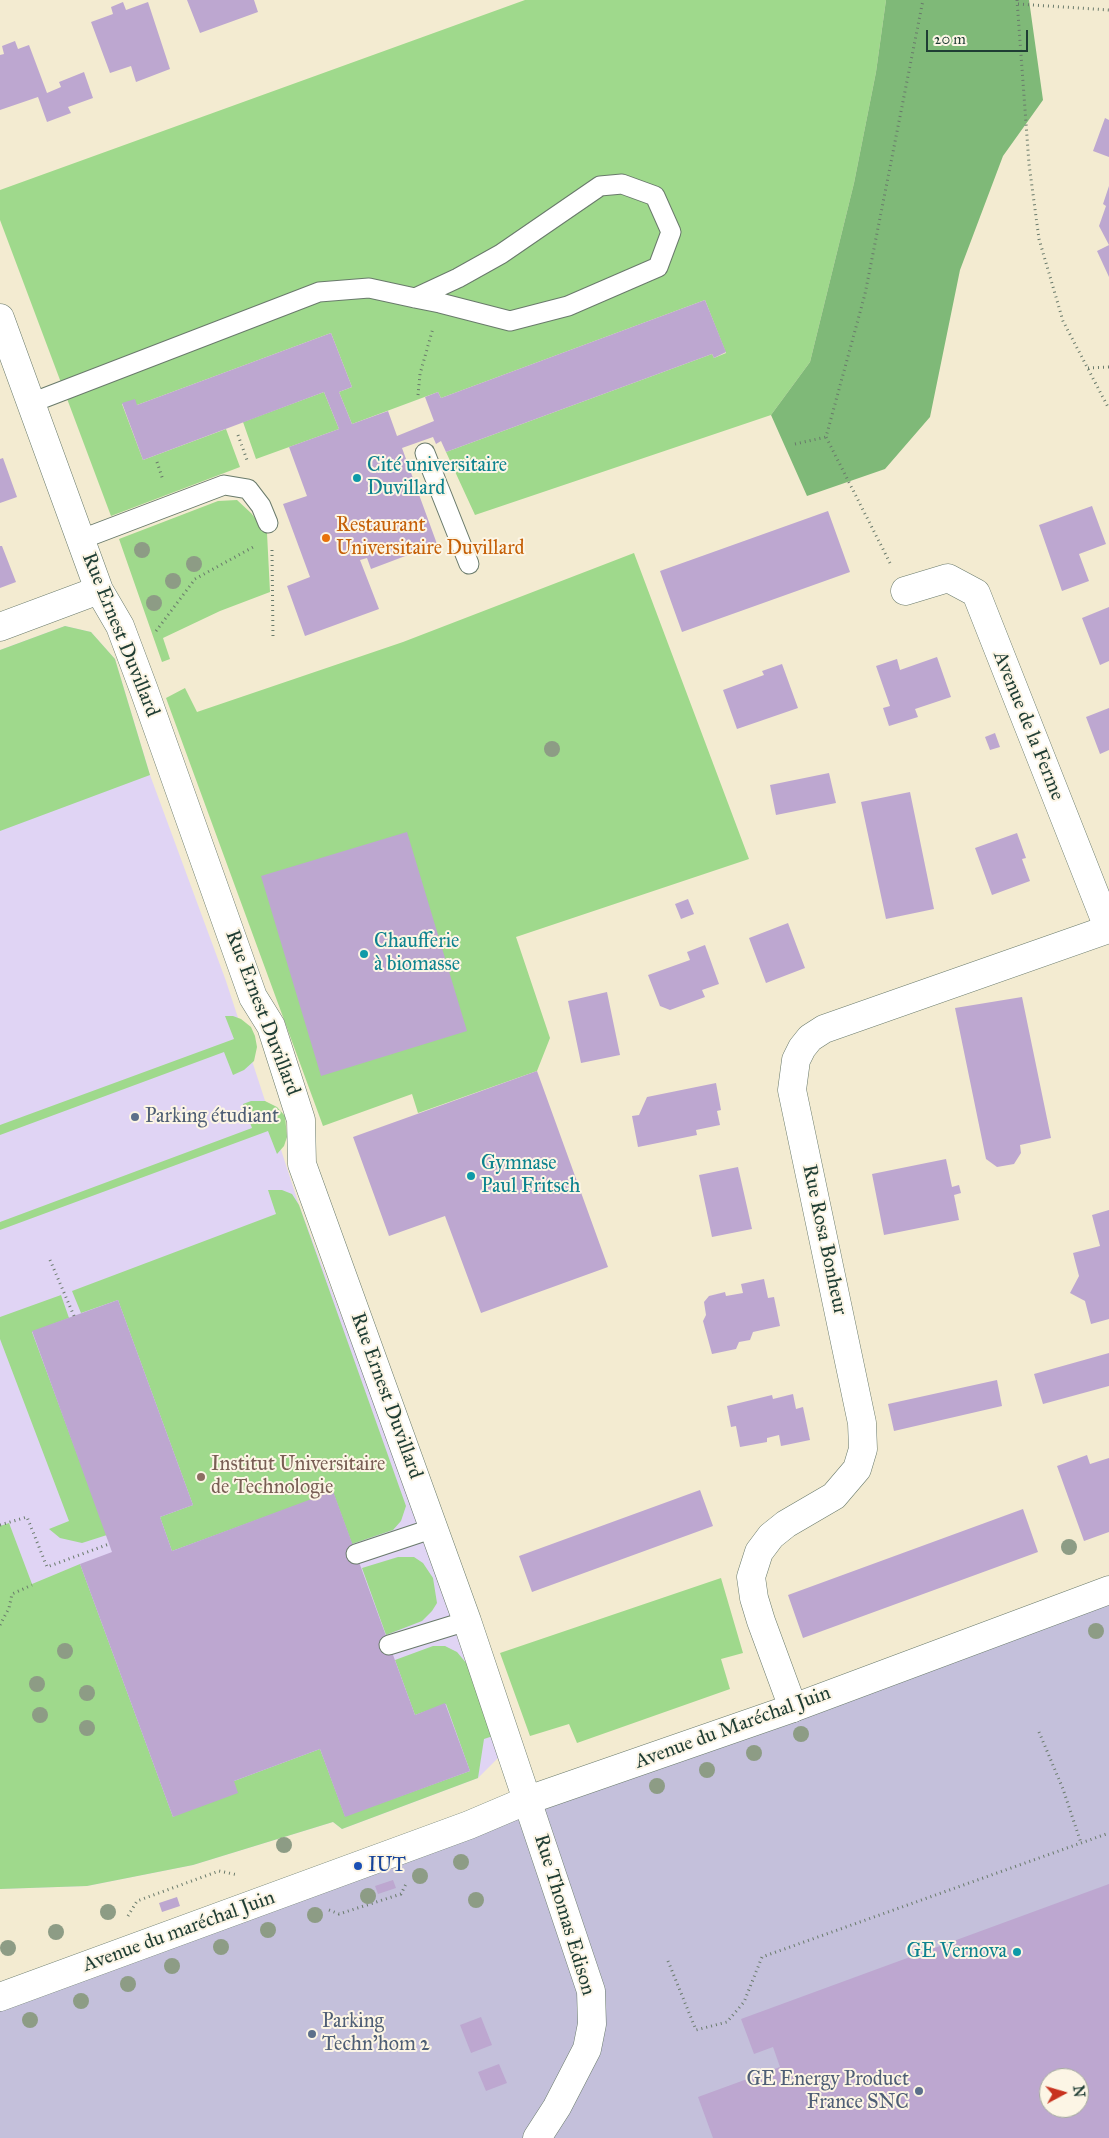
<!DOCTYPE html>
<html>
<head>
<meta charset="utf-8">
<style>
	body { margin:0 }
	#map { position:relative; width:1109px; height:2138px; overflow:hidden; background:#f3ebd1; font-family:"IM FELL Great Primer",serif }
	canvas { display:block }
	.north { position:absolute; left:1039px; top:2068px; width:50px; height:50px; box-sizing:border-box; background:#fcf5e5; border:1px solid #a4ab9e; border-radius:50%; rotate:84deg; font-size:14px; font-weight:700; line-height:20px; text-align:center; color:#1f3d34 }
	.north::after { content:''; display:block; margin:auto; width:18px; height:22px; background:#c8321e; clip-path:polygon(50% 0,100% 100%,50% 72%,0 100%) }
	.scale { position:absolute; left:926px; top:30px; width:102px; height:22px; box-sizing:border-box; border:2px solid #1f3d34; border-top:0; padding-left:6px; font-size:15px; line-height:18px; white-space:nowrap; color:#1f3d34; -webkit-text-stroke:4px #fcf5e5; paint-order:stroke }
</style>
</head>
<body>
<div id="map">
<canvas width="1109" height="2138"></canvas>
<div class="north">N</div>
<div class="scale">20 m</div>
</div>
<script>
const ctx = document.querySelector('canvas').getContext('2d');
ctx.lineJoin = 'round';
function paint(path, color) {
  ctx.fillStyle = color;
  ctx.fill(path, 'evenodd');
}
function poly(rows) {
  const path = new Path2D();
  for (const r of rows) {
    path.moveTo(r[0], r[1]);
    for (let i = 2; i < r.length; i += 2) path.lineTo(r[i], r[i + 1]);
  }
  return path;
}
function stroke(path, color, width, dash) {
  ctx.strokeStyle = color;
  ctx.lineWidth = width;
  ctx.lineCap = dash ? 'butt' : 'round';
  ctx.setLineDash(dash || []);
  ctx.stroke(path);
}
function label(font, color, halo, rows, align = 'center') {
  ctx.font = font + ' "IM FELL Great Primer",serif';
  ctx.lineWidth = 4;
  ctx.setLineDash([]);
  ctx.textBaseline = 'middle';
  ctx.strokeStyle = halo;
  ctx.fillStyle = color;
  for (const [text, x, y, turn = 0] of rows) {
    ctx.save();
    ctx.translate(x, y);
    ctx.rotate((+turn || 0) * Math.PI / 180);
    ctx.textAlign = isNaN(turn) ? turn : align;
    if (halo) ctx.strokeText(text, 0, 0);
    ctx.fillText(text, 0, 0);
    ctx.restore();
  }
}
paint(poly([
	[65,626,91,632,115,659,150,775,226,981,299,1205,507,1749,478,1778,342,1829,333,1822,193,1865,87,1886,0,1889,0,650]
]), '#e0d4f4');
paint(poly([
	[1109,1599,1109,2138,0,2138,0,2008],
	[1049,2078,1079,2078,1079,2108,1049,2108]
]), '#c4c0db');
paint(poly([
	[525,0,886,0,876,72,854,183,810,362,771,415,475,515,446,452,712,354,714,358,726,353,705,300,441,398,438,392,352,424,339,392,352,387,331,333,137,405,122,404,143,460,226,429,240,467,111,516,0,220,0,190],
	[324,392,339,429,256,459,243,422],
	[237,500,251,513,267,533,270,592,220,611,163,638,170,659,162,662,119,539,218,501],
	[634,553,749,859,516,937,550,1038,537,1071,418,1113,412,1094,323,1126,166,698,185,688,197,712,403,642],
	[65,626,91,632,115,659,150,775,0,831,0,650],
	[225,1016,233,1016,241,1019,251,1027,255,1036,257,1047,254,1061,244,1070,233,1075,224,1052,0,1135,0,1125,234,1039],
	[251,1101,265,1101,277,1107,285,1116,287,1137,284,1146,277,1154,268,1131,0,1230,0,1222,252,1128,243,1104],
	[268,1190,282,1190,292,1194,299,1205,406,1506,401,1521,393,1530,352,1544,333,1492,172,1551,160,1517,193,1505,118,1300,81,1313,72,1291,276,1214],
	[61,1295,69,1318,32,1332,107,1535,82,1543,60,1538,49,1529,69,1521,0,1339,0,1317],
	[9,1523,32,1584,80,1564,173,1817,234,1781,320,1749,345,1816,470,1771,446,1704,415,1715,395,1660,433,1646,445,1646,457,1652,467,1664,493,1736,484,1739,478,1778,342,1829,333,1822,193,1865,87,1886,0,1889,0,1526],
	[398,1557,414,1557,423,1563,433,1578,437,1603,432,1611,422,1621,386,1635,362,1568],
	[721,1578,743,1653,721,1659,730,1689,577,1743,569,1724,530,1736,500,1653]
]), '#9fd98c');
paint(poly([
	[886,0,1029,0,1043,100,1003,156,960,270,930,417,885,469,807,496,771,415,810,362,854,183,876,72]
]), '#7fb978');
paint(poly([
	[187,0,254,0,258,12,200,33],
	[123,2,126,10,148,2,170,69,136,82,131,66,110,73,91,22,113,14,111,7],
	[15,41,18,49,29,45,47,93,61,87,59,82,84,72,93,98,68,107,71,113,47,122,38,97,0,110,0,55,4,54,2,46],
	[1105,118,1109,120,1109,157,1093,151],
	[1109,186,1109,277,1097,251,1109,245,1099,226,1106,206,1103,204],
	[705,300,726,352,714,358,712,354,446,452,441,441,436,444,433,437,402,448,437,544,371,569,367,558,360,560,379,609,305,636,287,586,310,577,283,504,307,496,289,447,339,429,324,392,143,460,122,403,135,399,137,405,331,333,352,387,339,392,352,424,388,411,397,436,434,421,425,397,438,392,441,398],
	[3,458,17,497,0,503,0,459],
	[1092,506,1106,544,1079,554,1089,581,1062,591,1039,525],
	[828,511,850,572,682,632,660,571],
	[0,546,2,546,16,582,0,588],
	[1109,607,1109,661,1100,665,1082,618],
	[937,657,951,697,915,709,918,717,889,726,883,708,890,706,876,666,897,659,900,670],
	[782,664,798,708,737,729,723,690,764,675,762,671],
	[1109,708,1109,750,1100,754,1086,717],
	[995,733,1000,747,990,750,985,737],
	[829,773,836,803,776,815,770,785],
	[910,792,934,909,886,919,861,802],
	[407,832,467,1031,321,1076,261,876],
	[1017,833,1026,858,1022,859,1030,881,992,895,975,848],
	[688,899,694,914,681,919,675,904],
	[788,923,805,968,766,983,749,938],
	[705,945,719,984,702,990,705,997,670,1010,660,1006,648,975,690,960,687,952],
	[607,992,620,1055,581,1063,568,1001],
	[1022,997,1051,1138,1020,1145,1021,1153,1014,1164,997,1167,986,1159,955,1008],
	[537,1071,608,1267,481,1313,445,1216,389,1236,353,1137],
	[716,1083,721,1110,717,1111,720,1125,696,1130,697,1135,638,1147,632,1116,639,1115,647,1097],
	[946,1159,952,1187,959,1185,961,1193,954,1195,959,1220,884,1235,872,1174],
	[738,1167,752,1229,712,1237,699,1175],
	[1109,1210,1109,1319,1091,1324,1085,1301,1070,1293,1079,1276,1073,1253,1100,1246,1092,1215],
	[764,1279,768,1298,774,1297,780,1326,753,1332,750,1340,739,1342,736,1349,712,1354,703,1321,706,1315,704,1302,709,1296,725,1292,726,1296,743,1293,741,1284],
	[118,1300,193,1505,160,1517,172,1551,333,1491,415,1715,445,1703,470,1771,345,1817,320,1749,234,1781,238,1793,173,1817,80,1564,112,1552,32,1331],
	[1109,1353,1109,1386,1043,1404,1034,1374],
	[997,1380,1002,1406,894,1431,888,1404],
	[793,1394,796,1409,803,1407,810,1440,781,1446,779,1435,767,1438,767,1442,740,1447,736,1426,731,1427,727,1406,772,1395,773,1399],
	[1087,1455,1090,1464,1109,1458,1109,1532,1084,1541,1057,1466],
	[700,1490,713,1526,532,1592,519,1556],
	[1023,1509,1038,1552,803,1638,788,1595],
	[393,1880,396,1888,378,1894,375,1886],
	[1109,1884,1109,2138,713,2138,698,2097,780,2067,773,2047,754,2054,741,2019],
	[1049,2078,1079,2078,1079,2108,1049,2108],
	[177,1897,180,1906,162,1912,159,1903],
	[481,2017,492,2045,471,2053,460,2025],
	[499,2064,507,2083,486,2091,478,2072]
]), '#bda7d0');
const lane = poly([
	[31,403,319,292,369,288,415,298,440,303,510,321,568,306,658,267,671,232,655,196,622,184,600,186,501,254,458,278,415,298],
	[425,453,469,564],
	[82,539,224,485,248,489,261,506,268,523],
	[356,1554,434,1528],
	[389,1645,467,1621]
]);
const street = poly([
	[0,318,99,590,120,626,144,690,253,997,271,1026,301,1120,302,1164,467,1621,591,1991,592,2024,587,2049,557,2107,537,2138],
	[905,591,948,578,976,593,1109,930],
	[0,627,99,590],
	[793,1708,761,1621,754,1598,751,1577,759,1552,771,1536,786,1524,834,1496,857,1469,863,1449,862,1423,792,1090,796,1060,802,1048,810,1038,824,1029,1109,929]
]);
const secondary = poly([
	[0,1997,469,1825,528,1800,793,1708,1109,1590]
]);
stroke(lane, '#697a6b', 21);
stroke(street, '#697a6b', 29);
stroke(secondary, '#697a6b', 29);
stroke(poly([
	[1017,0,1029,164,1039,239,1063,321,1109,409],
	[1018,4,1109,10],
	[1088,368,1109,367],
	[418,395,420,374,433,328],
	[238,435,247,460],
	[795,444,826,437],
	[157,462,163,480],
	[272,550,273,638],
	[890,563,826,437,865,294,923,0],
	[156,631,195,579,255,546],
	[50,1260,74,1316],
	[0,1525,27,1517,47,1567,109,1544],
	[0,1625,9,1608,12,1594,32,1585],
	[1039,1732,1063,1789,1081,1843],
	[329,1910,339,1914,401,1894,407,1882],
	[128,1916,137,1901,219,1871,238,1875],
	[668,1961,696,2030,727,2022,744,2002,762,1957,1109,1833]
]), '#697a6b', 3, [1, 4]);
stroke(lane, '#fff', 19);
stroke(street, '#fff', 28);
stroke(secondary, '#fff', 28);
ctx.fillStyle = '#8d9c85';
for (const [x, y] of [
	[142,550],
	[194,564],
	[173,581],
	[154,603],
	[552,749],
	[1069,1547],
	[1096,1631],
	[65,1651],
	[37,1684],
	[87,1693],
	[40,1715],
	[87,1728],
	[801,1734],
	[754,1753],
	[707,1770],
	[657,1786],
	[284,1845],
	[461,1862],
	[420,1876],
	[368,1896],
	[476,1900],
	[108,1912],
	[315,1915],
	[268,1930],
	[56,1932],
	[221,1947],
	[8,1948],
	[172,1966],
	[128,1984],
	[81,2001],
	[30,2020]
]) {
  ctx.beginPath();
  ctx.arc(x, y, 8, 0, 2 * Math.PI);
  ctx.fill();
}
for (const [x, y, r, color] of [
	[357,478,5,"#0f9aa8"],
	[326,538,5,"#e8710a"],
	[364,954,5,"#0f9aa8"],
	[135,1117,5,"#5c6f8a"],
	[471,1176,5,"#0f9aa8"],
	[201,1477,5,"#8d6e63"],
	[358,1866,5,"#1a4fb4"],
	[1017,1952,5,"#0f9aa8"],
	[312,2034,5,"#5c6f8a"],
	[919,2091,5,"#5c6f8a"]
]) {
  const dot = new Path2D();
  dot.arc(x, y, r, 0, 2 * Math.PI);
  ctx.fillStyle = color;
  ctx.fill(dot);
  stroke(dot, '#fcf5e5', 2);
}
label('20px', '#0d838f', '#fcf5e5', [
	["Cité universitaire",367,466],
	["Duvillard",367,489],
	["Chaufferie",374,942],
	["à biomasse",374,965],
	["Gymnase",481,1164],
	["Paul Fritsch",481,1187],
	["GE Vernova",1007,1952,"right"]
], 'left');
label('20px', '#c56008', '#fcf5e5', [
	["Restaurant",336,526],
	["Universitaire Duvillard",336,549]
], 'left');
label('20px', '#1f3d34', '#fcf5e5', [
	["Rue Ernest Duvillard",120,635,68],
	["Avenue de la Ferme",1028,726,68],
	["Rue Ernest Duvillard",262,1013,69],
	["Rue Rosa Bonheur",824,1240,78],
	["Rue Ernest Duvillard",386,1396,70],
	["Avenue du Maréchal Juin",733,1728,-20],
	["Rue Thomas Edison",564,1915,73],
	["Avenue du maréchal Juin",179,1932,-20]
]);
label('20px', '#4e5e75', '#fcf5e5', [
	["Parking étudiant",145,1117],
	["Parking",322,2022],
	["Techn'hom 2",322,2045],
	["GE Energy Product",909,2080,"right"],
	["France SNC",909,2103,"right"]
], 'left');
label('20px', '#785e54', '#fcf5e5', [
	["Institut Universitaire",211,1465],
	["de Technologie",211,1488]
], 'left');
label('20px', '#164399', '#fcf5e5', [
	["IUT",368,1866]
], 'left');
</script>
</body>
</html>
